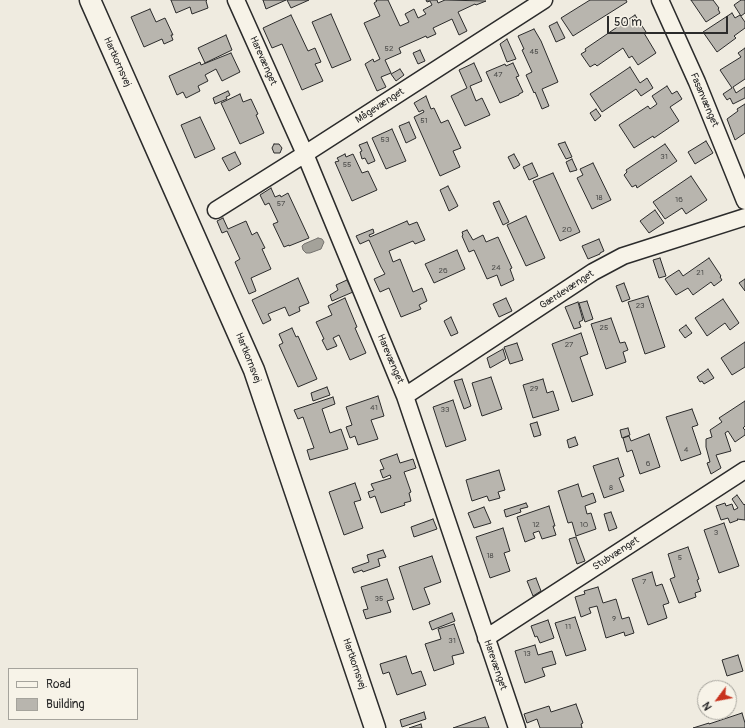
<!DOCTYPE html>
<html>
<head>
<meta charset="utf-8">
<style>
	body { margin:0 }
	#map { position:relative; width:745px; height:728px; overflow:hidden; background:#efebe0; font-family:Pangolin,sans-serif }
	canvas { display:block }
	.legend { position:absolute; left:8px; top:668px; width:130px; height:52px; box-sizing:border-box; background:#f7f3e8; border:1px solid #a5a39c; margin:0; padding:5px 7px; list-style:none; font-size:12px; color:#2b2b2b }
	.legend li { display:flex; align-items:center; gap:8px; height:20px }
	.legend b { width:20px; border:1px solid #a5a39c }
	.north { position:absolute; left:697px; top:680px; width:40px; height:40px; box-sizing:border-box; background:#f7f3e8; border:1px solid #a5a39c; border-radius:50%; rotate:238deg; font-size:11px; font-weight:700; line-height:16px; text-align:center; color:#2b2b2b }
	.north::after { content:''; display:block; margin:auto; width:14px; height:18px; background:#c8321e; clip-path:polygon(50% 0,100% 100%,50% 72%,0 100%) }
	.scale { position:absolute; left:607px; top:16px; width:121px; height:18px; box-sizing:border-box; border:2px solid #2b2b2b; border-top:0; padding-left:5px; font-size:12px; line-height:14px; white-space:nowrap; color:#2b2b2b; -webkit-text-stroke:3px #f7f3e8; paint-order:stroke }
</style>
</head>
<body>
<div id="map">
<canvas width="745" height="728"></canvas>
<ul class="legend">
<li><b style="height:5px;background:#f7f3e8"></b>Road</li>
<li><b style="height:11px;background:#b8b5ae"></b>Building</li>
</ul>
<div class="north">N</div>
<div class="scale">50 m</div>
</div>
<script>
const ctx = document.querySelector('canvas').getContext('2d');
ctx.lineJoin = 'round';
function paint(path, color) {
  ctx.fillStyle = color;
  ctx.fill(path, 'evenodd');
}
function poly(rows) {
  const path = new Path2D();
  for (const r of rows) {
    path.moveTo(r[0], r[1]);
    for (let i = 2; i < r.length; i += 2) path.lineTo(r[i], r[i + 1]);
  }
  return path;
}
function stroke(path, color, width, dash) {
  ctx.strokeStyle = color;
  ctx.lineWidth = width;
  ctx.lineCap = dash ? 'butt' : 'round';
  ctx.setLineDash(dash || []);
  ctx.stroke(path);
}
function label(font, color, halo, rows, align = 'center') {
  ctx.font = font + ' Pangolin,sans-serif';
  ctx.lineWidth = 3;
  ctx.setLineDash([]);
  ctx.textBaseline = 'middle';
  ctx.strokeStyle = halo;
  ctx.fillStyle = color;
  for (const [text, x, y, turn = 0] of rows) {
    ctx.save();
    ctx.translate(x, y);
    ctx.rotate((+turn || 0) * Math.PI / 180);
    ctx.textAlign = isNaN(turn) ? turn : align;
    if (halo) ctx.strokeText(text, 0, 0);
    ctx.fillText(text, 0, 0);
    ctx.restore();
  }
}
const water = poly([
	[318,238,322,239,324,242,321,249,310,253,306,253,303,250,302,246,304,244,318,238]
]);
paint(water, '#a4a29a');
stroke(water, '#74726e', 1);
const building = poly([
	[171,0,207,0,206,1,208,8,192,14,190,7,176,13,171,0],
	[263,0,286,0,266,9,263,0],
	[287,0,309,0,291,8,287,0],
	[376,0,388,0,400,26,409,22,405,14,414,9,418,18,426,14,423,10,432,5,430,1,427,2,426,0,437,0,438,3,445,0,486,1,476,5,475,4,458,12,467,31,459,35,452,19,433,28,436,34,427,38,426,36,399,48,401,53,385,60,391,73,381,77,386,87,377,91,365,64,373,59,374,62,380,59,364,23,380,16,374,3,377,1,376,0],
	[590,0,626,0,627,2,573,36,561,18,590,0],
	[691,0,713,0,719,8,718,9,720,13,706,22,691,0],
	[741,0,745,0,745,13,741,16,734,5,741,0],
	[150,9,156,22,165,18,173,35,171,35,173,40,164,44,162,39,144,47,131,17,150,9],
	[732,13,735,18,740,15,745,22,745,28,734,36,736,38,717,52,703,32,732,13],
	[331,14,351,60,332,68,312,22,331,14],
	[291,15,308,51,315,48,321,62,315,64,323,81,302,90,282,44,272,48,263,28,291,15],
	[635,15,646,32,644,33,656,53,638,65,632,56,629,58,623,48,597,66,595,64,590,67,581,54,586,51,585,49,635,15],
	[557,22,565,38,556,42,549,26,557,22],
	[534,29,541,41,558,82,542,89,549,106,542,109,535,92,534,93,526,75,532,72,522,50,524,49,518,36,534,29],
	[226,35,232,50,205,63,198,48,226,35],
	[507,39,516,59,507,62,500,44,507,39],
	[745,48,745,79,733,87,736,93,745,87,745,98,733,104,730,98,727,100,723,94,732,88,720,70,741,57,738,53,745,48],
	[420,50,425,61,418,64,413,53,420,50],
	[231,53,240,72,222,81,216,69,205,75,208,81,198,86,200,91,186,98,183,92,177,95,169,76,200,62,201,65,231,53],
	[474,63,482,81,470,86,476,101,482,98,490,115,465,126,451,96,467,88,459,70,474,63],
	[513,63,519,76,516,77,523,92,519,94,519,95,500,103,486,72,505,64,506,66,513,63],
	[630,67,640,83,647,78,653,88,641,96,636,89,602,112,590,94,630,67],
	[400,69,404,75,396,81,391,74,400,69],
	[667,86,672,94,677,91,682,99,670,107,679,121,654,138,653,136,634,148,619,125,648,106,650,109,657,104,652,96,667,86],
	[228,91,230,95,226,97,227,99,215,104,213,98,228,91],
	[240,94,243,102,251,99,258,114,256,115,264,133,240,144,221,103,240,94],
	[426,96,431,109,434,108,441,123,448,120,461,148,453,151,460,167,440,176,414,117,424,112,423,110,419,112,414,103,426,96],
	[745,104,745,133,735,140,727,119,738,111,737,109,745,104],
	[596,109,601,116,595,121,590,113,596,109],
	[200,117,215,149,195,158,181,125,200,117],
	[409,122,416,138,406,143,399,126,409,122],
	[392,129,406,161,386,169,372,138,392,129],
	[706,141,713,153,695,164,688,152,706,141],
	[367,142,375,161,368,164,365,158,362,159,360,152,362,151,359,145,367,142],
	[565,142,572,157,566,159,558,144,565,142],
	[274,144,279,144,282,148,280,153,274,153,272,148,274,144],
	[665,144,677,161,637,188,636,185,632,187,624,175,627,172,626,170,665,144],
	[235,152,241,164,229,171,222,158,235,152],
	[345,154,346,157,353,154,362,173,368,171,377,190,352,201,335,162,339,161,337,158,345,154],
	[514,154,520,165,514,169,508,157,514,154],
	[572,159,577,170,570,172,566,162,572,159],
	[532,163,538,176,529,180,523,167,532,163],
	[593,163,611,200,592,209,577,178,583,175,580,169,593,163],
	[553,173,580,232,560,241,533,181,553,173],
	[691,176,707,200,686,214,682,208,665,219,653,202,691,176],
	[448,186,458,206,449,211,440,190,448,186],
	[271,188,275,197,280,195,281,197,288,193,309,238,289,246,289,245,284,247,273,224,278,222,269,203,265,205,260,195,271,188],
	[499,201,509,222,503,225,493,203,499,201],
	[655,210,664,223,649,233,640,221,655,210],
	[526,216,545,258,526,266,507,225,526,216],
	[223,218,228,229,246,221,252,235,257,232,265,248,262,249,271,269,251,278,256,291,249,294,235,262,240,259,227,231,222,233,217,221,223,218],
	[407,221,409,225,417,222,425,240,415,244,413,241,389,251,393,262,400,259,413,292,422,288,427,301,419,305,421,309,401,317,389,288,380,292,374,279,385,274,381,267,369,240,360,244,356,236,373,229,374,233,369,235,370,237,407,221],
	[467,230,473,240,483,235,486,242,498,237,512,268,510,269,514,280,501,286,497,275,487,279,474,250,469,252,462,236,463,235,462,232,467,230],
	[599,239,604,251,600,253,600,254,588,259,582,246,599,239],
	[457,250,465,269,434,283,425,264,457,250],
	[660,258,666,276,659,278,653,260,660,258],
	[709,258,721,276,720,277,722,280,714,286,711,282,693,295,688,288,676,295,665,279,679,270,683,276,709,258],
	[298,278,309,303,299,307,300,311,289,316,285,307,268,314,271,320,263,324,252,300,298,278],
	[745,279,745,291,739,283,745,279],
	[347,280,353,292,332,301,330,295,338,290,336,285,347,280],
	[624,283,630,299,622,302,616,286,624,283],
	[648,296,665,347,645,354,628,302,648,296],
	[345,298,357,327,355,328,366,353,350,360,339,335,333,338,337,346,327,350,322,340,324,339,316,322,332,315,328,306,345,298],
	[506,298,512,311,499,317,493,304,506,298],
	[723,299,739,323,730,330,725,323,707,336,695,318,723,299],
	[587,301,593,319,585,322,579,303,587,301],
	[578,302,583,320,579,322,581,327,574,329,565,307,578,302],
	[451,317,458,333,451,336,444,321,451,317],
	[611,318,620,343,625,342,628,350,623,352,626,362,606,369,591,324,611,318],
	[686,325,692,333,685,338,679,330,686,325],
	[292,328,296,337,298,336,317,379,298,387,279,345,283,343,279,334,292,328],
	[581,333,588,354,580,357,593,395,572,402,552,344,581,333],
	[745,342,745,367,732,375,721,358,745,342],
	[517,343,523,360,510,364,504,347,517,343],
	[503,349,506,359,490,368,487,358,503,349],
	[708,369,714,378,704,384,702,381,700,382,697,377,708,369],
	[491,377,502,409,482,416,472,383,491,377],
	[462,379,471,406,464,409,454,381,462,379],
	[543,379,547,393,553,391,559,410,533,418,523,385,543,379],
	[327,387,330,395,313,401,311,393,327,387],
	[378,396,384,416,371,420,378,439,358,445,355,436,350,438,346,427,352,425,346,407,378,396],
	[333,397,335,404,322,409,330,433,341,429,348,449,310,460,307,450,314,448,303,417,298,419,294,410,333,397],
	[453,400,466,440,446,447,433,407,453,400],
	[745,401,745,426,743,428,745,430,745,435,735,442,728,431,725,433,731,451,716,455,721,468,711,474,707,463,710,462,706,447,706,439,712,437,710,430,722,422,719,418,745,401],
	[692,409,698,425,692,427,701,454,681,461,666,417,692,409],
	[537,422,541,435,534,437,530,424,537,422],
	[628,428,630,435,622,438,620,430,628,428],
	[649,434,660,467,640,474,632,450,627,452,623,438,629,436,631,441,649,434],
	[575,437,578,445,569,448,567,440,575,437],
	[397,454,400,463,413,459,416,468,404,472,411,492,409,493,411,501,404,503,405,505,381,513,375,496,370,498,368,492,374,490,371,484,391,478,390,475,383,478,380,470,384,469,380,460,397,454],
	[618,458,624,476,619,478,624,491,604,498,593,466,618,458],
	[499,470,505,490,498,492,500,498,489,501,487,496,472,501,466,480,499,470],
	[355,483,361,500,354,502,363,528,344,535,329,492,355,483],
	[578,484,582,497,593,493,596,502,585,506,587,514,591,513,596,529,576,536,572,522,568,523,558,491,578,484],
	[737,495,744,505,745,504,745,520,737,519,738,520,730,523,728,518,721,520,716,506,725,503,726,506,732,504,734,510,738,508,732,499,737,495],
	[526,503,528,507,520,509,521,512,506,517,504,510,526,503],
	[549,506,555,526,553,526,556,535,542,539,539,531,533,533,535,538,525,542,517,517,549,506],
	[484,507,491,523,474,528,468,513,484,507],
	[611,512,617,528,609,531,604,514,611,512],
	[433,519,437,529,414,537,411,527,433,519],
	[724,523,739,566,719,573,704,530,724,523],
	[503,528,510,551,504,553,510,571,490,578,476,537,503,528],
	[576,537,585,561,577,564,569,539,576,537],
	[688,547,699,579,697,580,701,591,695,593,696,597,679,603,670,579,675,577,668,554,688,547],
	[383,550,386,557,378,559,380,566,363,572,362,570,354,573,352,568,369,562,367,555,383,550],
	[432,556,441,582,424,588,430,604,413,610,399,567,432,556],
	[652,572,656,586,662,584,669,603,663,605,667,618,648,625,632,579,652,572],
	[536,578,541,591,533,596,527,581,536,578],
	[387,579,394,599,387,601,391,612,366,619,363,610,368,609,361,587,387,579],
	[598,587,603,603,616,599,622,619,629,617,634,633,625,636,624,632,606,638,597,606,589,608,591,613,581,617,575,597,585,594,584,591,598,587],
	[452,613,455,621,432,630,429,622,452,613],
	[575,617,586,650,566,656,555,623,575,617],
	[548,620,554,638,540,643,537,636,535,637,531,626,548,620],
	[454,624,464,653,452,656,454,664,434,671,425,644,441,639,438,629,454,624],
	[535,645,538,655,552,651,556,664,542,668,545,676,525,683,515,651,535,645],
	[738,655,743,671,727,676,722,660,738,655],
	[406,656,412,674,421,671,426,685,397,695,389,672,383,674,380,664,406,656],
	[576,704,583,723,581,724,582,728,540,728,537,719,527,723,524,714,549,706,551,712,576,704],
	[424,712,426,719,402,727,400,720,424,712],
	[742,713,745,723,745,728,693,728,709,723,709,724,742,713],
	[485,717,489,728,453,728,485,717],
	[421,724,422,728,409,728,421,724]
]);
paint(building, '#b8b5ae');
stroke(building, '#2b2b2b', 1);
const minor = poly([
	[236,0,305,154,405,396,517,728],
	[660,0,697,82,745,201],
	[216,210,305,154,544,0],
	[405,396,593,272,623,256,745,217],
	[486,638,745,470]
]);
const tertiary = poly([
	[90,0,254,370,375,728]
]);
stroke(minor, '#2b2b2b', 19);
stroke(tertiary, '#2b2b2b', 23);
stroke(minor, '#f7f3e8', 16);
stroke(tertiary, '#f7f3e8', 20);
label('8px', '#4e4e4c', null, [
	["52",389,49],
	["45",534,52],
	["47",498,75],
	["51",424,121],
	["53",385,140],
	["31",664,157],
	["55",347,165],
	["18",599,198],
	["16",679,200],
	["57",281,204],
	["20",567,230],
	["24",496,268],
	["26",443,271],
	["21",700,273],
	["23",640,306],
	["25",604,328],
	["27",569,345],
	["29",534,389],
	["41",374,408],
	["33",445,410],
	["4",686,450],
	["6",648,464],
	["8",611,488],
	["12",536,525],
	["10",584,525],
	["3",716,533],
	["18",490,556],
	["5",680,558],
	["7",644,582],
	["35",379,599],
	["9",614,619],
	["11",568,627],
	["31",452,641],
	["13",527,654]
]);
label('10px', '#2b2b2b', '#f7f3e8', [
	["Harevænget",263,61,66],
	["Hartkornsvej",117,62,66],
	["Fasanvænget",704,100,67],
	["Mågevænget",380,106,-33],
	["Gærdevænget",567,290,-33],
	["Hartkornsvej",248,358,68],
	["Harevænget",390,359,67],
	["Stubvænget",616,554,-33],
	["Hartkornsvej",354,664,71],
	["Harevænget",495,665,71]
]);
</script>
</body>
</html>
